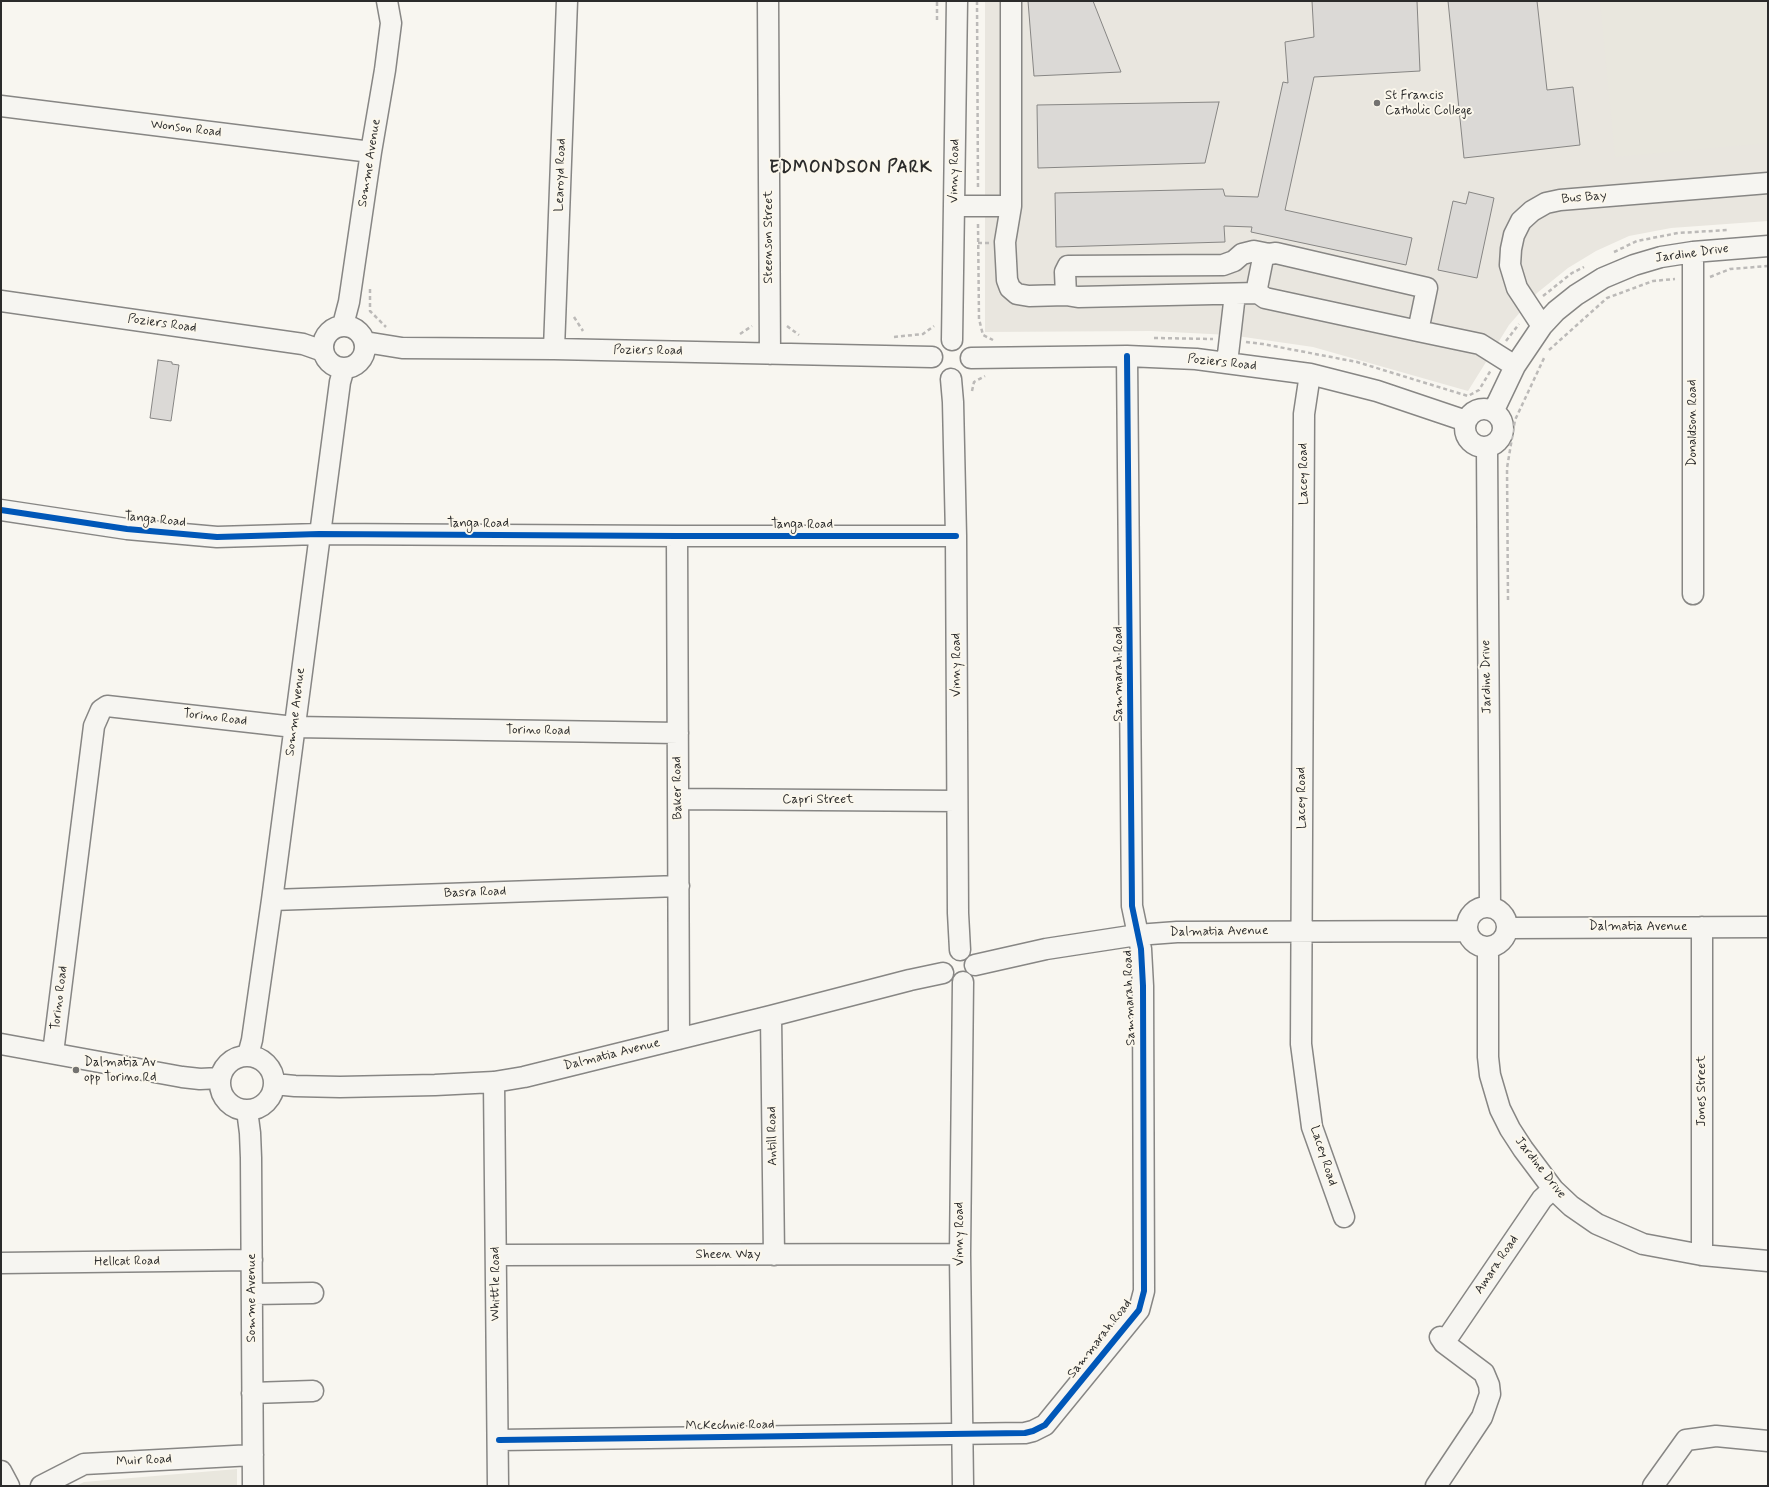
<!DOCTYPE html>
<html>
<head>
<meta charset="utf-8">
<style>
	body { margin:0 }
	#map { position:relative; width:1769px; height:1487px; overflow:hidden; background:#f8f6f0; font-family:Mynerve,sans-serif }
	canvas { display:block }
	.frame { position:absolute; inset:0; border:2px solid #2b2b2b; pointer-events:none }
</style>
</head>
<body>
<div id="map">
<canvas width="1769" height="1487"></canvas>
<div class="frame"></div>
</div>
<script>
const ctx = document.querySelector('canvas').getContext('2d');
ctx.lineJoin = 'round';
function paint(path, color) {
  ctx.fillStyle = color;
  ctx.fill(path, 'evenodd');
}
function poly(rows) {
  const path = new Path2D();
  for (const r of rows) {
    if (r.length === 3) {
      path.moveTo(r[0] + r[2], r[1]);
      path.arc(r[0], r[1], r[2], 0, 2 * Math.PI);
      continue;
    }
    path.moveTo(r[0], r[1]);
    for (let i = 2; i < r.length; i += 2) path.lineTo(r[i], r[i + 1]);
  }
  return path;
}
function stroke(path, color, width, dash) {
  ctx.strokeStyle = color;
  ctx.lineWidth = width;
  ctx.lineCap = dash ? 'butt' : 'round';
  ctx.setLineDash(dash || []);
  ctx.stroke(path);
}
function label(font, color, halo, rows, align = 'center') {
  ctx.font = font + ' Mynerve,sans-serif';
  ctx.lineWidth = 4;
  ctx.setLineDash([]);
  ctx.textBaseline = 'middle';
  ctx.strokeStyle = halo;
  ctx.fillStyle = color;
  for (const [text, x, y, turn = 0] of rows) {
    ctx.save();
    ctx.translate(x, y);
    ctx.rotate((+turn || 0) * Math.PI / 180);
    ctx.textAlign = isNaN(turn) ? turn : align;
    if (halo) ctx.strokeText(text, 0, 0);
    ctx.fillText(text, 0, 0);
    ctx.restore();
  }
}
paint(poly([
	[985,1,1768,1,1768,221,1671,228,1629,236,1596,251,1568,268,1537,293,1509,325,1468,391,1313,347,1230,335,1151,331,985,332]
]), '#e9e6df');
paint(poly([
	[1600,1,1768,1,1768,143,1615,157],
	[237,1469,237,1486,76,1486,84,1482]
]), '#e9e7de');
const building = poly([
	[1028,1,1093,1,1121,72,1034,76,1028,1],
	[1312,1,1417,1,1420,71,1314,77,1285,210,1412,238,1406,265,1251,232,1252,227,1224,226,1225,242,1056,247,1055,193,1223,189,1225,196,1258,197,1283,82,1288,83,1285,42,1314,37,1312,1],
	[1448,1,1537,1,1547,90,1573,87,1580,145,1464,158,1448,1],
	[1219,102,1205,163,1038,168,1037,105,1219,102],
	[1469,192,1494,198,1477,278,1438,270,1453,201,1466,204,1469,192],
	[158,360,172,362,172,364,179,365,171,421,150,418,158,360]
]);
paint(building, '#dbd9d6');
stroke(building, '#878684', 1);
const minor = poly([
	[768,1,770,354],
	[1011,1,1011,206,1005,242,1007,280,1010,288,1017,294,1029,296,1066,295],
	[1,106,371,152],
	[954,206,1011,206],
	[1258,293,1078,297,1066,295,1065,272,1068,266,1223,265,1234,261,1242,254,1254,251,1269,254],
	[1,301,303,344,323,351],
	[343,325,349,302,371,152,385,70,391,23,387,1],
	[344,347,21],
	[1542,326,1517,288,1510,265,1511,249,1514,235,1521,221,1532,211,1546,203,1560,200,1768,183],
	[1418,331,1427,288,1276,253,1269,254,1263,258,1257,288,1258,293,1265,298,1418,331,1480,344,1515,366],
	[952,340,957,1],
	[365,342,402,348,554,349,932,357],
	[554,349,567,1],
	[971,358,1127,356,1196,359,1310,374,1377,391,1466,421],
	[1227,363,1235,294],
	[1310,374,1304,414,1301,1044,1312,1127,1344,1217],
	[951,379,953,402,956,536,958,913,960,950],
	[1484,428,19],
	[1494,410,1515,366,1542,326,1556,311,1576,295,1603,278,1634,265,1661,257,1693,252,1768,246],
	[1487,447,1490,907],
	[1,510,127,529,217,537,319,534,677,536,956,536],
	[677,536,679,1039],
	[1693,594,1693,252],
	[679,799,957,801],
	[272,900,679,886],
	[1487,927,20],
	[1508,928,1768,927],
	[1488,948,1488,1057,1490,1075,1500,1109,1510,1129,1523,1149,1553,1189,1571,1206,1597,1224,1643,1244,1702,1255,1768,1261],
	[975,965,1046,949,1137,935,1177,932,1467,931],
	[963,982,960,1254,963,1486],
	[771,1016,774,1255],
	[1,1044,182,1077,200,1079,220,1078],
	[53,1053,94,726,101,710,107,706,294,727,678,733],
	[248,1055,252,1040,272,900,340,382,344,368],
	[247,1083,27],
	[494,1082,498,1486],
	[274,1084,295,1086,340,1087,435,1085,494,1082,524,1077,771,1016,910,980,943,973],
	[247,1110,250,1133,251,1158,253,1486],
	[497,1255,960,1254],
	[1702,1255,1702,927],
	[1,1263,252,1260],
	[252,1294,313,1293],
	[1444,1343,1542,1199,1553,1189],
	[252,1393,313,1391],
	[499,1440,1025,1433,1033,1431,1045,1425,1139,1310,1144,1291,1143,986,1141,949,1132,906,1127,356],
	[1,1471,9,1486],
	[41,1486,84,1464,253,1455],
	[1436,1486,1482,1417,1490,1394,1489,1385,1484,1373,1444,1343,1440,1337],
	[1653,1486,1686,1440,1716,1436,1768,1441]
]);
stroke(minor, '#878684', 23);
stroke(poly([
	[977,1,978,189],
	[937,20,937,1],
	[978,224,979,319,983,335,993,340],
	[978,243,989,243],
	[1614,252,1637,241,1678,233,1728,230],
	[1710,277,1730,269,1768,266],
	[370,289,370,311,386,327],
	[1543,296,1572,273,1584,267],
	[574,317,583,331],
	[787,326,799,335],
	[740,334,752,326],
	[894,337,923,334,934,326],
	[1154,338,1213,339],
	[1506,341,1519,324],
	[1246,342,1263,344,1357,362,1468,396,1479,390,1491,370],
	[1549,350,1607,298,1653,281,1675,279],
	[972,391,974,382,985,376],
	[1508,600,1507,468,1515,420,1545,356]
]), '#bcbab8', 2.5, [4, 3]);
stroke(minor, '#f6f5f1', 20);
stroke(poly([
	[1,510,127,529,217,537,319,534,677,536,956,536],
	[499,1440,1025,1433,1033,1431,1045,1425,1139,1310,1144,1291,1143,986,1141,949,1132,906,1127,356]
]), '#0057b8', 6);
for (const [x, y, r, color] of [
	[1377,103,4,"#737270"],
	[76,1070,4,"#737270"]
]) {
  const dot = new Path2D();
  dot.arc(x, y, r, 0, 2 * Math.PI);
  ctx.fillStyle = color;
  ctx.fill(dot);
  stroke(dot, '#fbf7ec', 1.5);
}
label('13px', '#2b2b2b', '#fbf7ec', [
	["St Francis",1385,96],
	["Catholic College",1385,111],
	["Dalmatia Av",84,1063],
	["opp Torino Rd",84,1078]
], 'left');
label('13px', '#2b2b2b', '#fbf7ec', [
	["Wonson Road",186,129,7],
	["Somme Avenue",370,163,-81],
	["Vinny Road",955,171,-89],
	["Learoyd Road",561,175,-88],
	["Bus Bay",1584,198,-5],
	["Steenson Street",769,237,-90],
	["Jardine Drive",1692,254,-8],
	["Poziers Road",162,324,8],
	["Poziers Road",648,351,1],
	["Poziers Road",1222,363,6],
	["Donaldson Road",1693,423,-90],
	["Lacey Road",1304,474,-90],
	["Tanga Road",155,520,6],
	["Tanga Road",478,524],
	["Tanga Road",802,525],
	["Vinny Road",957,665,-90],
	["Sammarah Road",1119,674,-90],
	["Jardine Drive",1487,677,-91],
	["Somme Avenue",296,712,-83],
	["Torino Road",215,718,7],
	["Torino Road",538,731,1],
	["Baker Road",678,788,-91],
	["Lacey Road",1302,798,-90],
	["Capri Street",818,800],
	["Basra Road",475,893,-2],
	["Dalmatia Avenue",1638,927],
	["Dalmatia Avenue",1219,932,-1],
	["Torino Road",60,998,-83],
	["Sammarah Road",1130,998,-92],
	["Dalmatia Avenue",612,1055,-14],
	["Jones Street",1702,1091,-90],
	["Antill Road",773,1136,-91],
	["Lacey Road",1323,1156,72],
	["Jardine Drive",1540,1168,52],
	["Vinny Road",960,1234,-90],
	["Sheen Way",728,1255],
	["Hellcat Road",127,1262,-1],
	["Amara Road",1497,1265,-56],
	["Whittle Road",496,1284,-90],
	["Somme Avenue",252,1298,-90],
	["Sammarah Road",1100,1339,-52],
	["McKechnie Road",730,1426,-1],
	["Muir Road",144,1461,-3]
]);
ctx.letterSpacing = '1px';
label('bold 17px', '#2b2b2b', '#fbf7ec', [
	["EDMONDSON PARK",851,168]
]);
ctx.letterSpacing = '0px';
</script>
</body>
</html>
